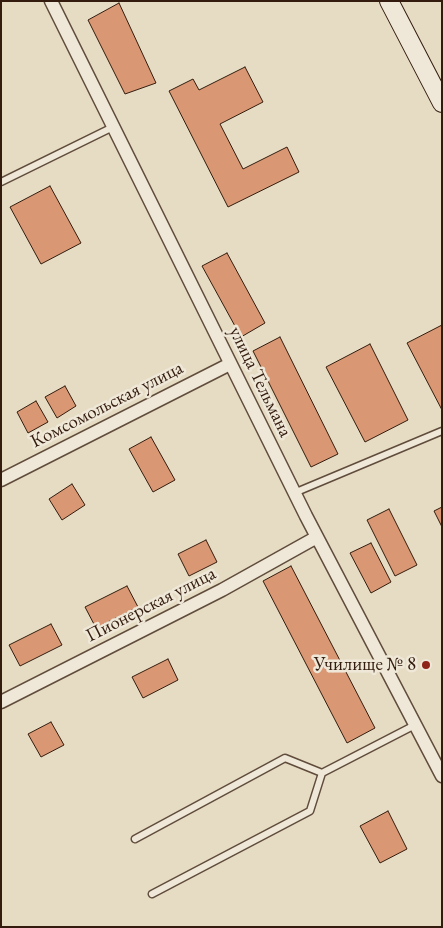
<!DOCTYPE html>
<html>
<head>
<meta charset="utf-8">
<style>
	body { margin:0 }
	#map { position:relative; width:443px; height:928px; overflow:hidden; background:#e6dcc3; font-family:"EB Garamond",serif }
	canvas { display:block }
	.frame { position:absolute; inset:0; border:2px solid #331c0e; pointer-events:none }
</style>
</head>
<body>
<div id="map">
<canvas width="443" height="928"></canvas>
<div class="frame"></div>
</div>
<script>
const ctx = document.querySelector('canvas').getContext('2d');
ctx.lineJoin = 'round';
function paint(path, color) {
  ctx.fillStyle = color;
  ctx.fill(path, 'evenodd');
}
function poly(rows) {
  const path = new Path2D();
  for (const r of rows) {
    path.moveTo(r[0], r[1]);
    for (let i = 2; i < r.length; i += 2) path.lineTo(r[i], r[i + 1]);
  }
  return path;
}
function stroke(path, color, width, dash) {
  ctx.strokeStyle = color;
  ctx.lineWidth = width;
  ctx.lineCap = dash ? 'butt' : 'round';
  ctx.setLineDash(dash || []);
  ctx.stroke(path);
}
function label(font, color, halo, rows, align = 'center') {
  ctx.font = font + ' "EB Garamond",serif';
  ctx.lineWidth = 5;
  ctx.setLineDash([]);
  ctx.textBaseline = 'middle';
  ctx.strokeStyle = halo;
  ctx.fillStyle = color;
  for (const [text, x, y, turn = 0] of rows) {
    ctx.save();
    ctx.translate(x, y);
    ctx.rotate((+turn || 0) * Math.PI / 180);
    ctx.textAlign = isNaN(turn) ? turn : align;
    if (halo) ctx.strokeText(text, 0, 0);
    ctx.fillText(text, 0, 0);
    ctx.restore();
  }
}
const building = poly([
	[119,3,156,83,125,94,88,20,119,3],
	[245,67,263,102,220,124,243,169,287,147,299,172,228,207,169,91,193,79,199,90,245,67],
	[50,186,81,243,41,264,10,207,50,186],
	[227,253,265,323,241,337,202,266,227,253],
	[442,325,442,410,407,343,442,325],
	[280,337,338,454,311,467,253,351,280,337],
	[370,344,408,420,365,442,326,367,370,344],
	[65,386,76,406,57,418,45,397,65,386],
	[36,401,48,422,28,433,17,412,36,401],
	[151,437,175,480,153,492,129,449,151,437],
	[72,484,85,505,62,520,49,499,72,484],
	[442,507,442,527,434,511,442,507],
	[389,509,417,565,395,576,367,520,389,509],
	[206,540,217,562,189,576,178,554,206,540],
	[371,543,391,582,371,593,350,553,371,543],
	[291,566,375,728,347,743,263,581,291,566],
	[127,586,138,607,96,628,85,607,127,586],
	[51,624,62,645,20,666,9,645,51,624],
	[168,659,178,680,143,698,132,677,168,659],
	[51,722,64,745,41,757,28,734,51,722],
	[388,811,407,849,380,863,360,826,388,811]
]);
paint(building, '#d99773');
stroke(building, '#331c0e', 1);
const service = poly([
	[1,182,113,127],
	[294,493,442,431],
	[135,839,285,758,322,773],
	[152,894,310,811,322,773,415,725]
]);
const minor = poly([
	[51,1,306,516,442,776],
	[1,480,230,364],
	[1,702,222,590,317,537]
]);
const secondary = poly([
	[389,1,442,103]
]);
stroke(service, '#604c3b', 9);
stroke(minor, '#604c3b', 15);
stroke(secondary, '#331c0e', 20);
stroke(service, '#efe8d8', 6);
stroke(minor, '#efe8d8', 12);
stroke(secondary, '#efe8d8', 18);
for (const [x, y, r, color] of [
	[426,665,5,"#8f2418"]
]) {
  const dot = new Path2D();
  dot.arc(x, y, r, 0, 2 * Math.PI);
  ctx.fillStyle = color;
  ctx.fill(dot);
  stroke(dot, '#efe8d8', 2);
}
label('19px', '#331c0e', '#efe8d8', [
	["улица Тельмана",260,382,64],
	["Комсомольская улица",107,405,-27],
	["Пионерская улица",151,605,-27]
]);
label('19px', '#331c0e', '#efe8d8', [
	["Училище № 8",416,665]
], 'right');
</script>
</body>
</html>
